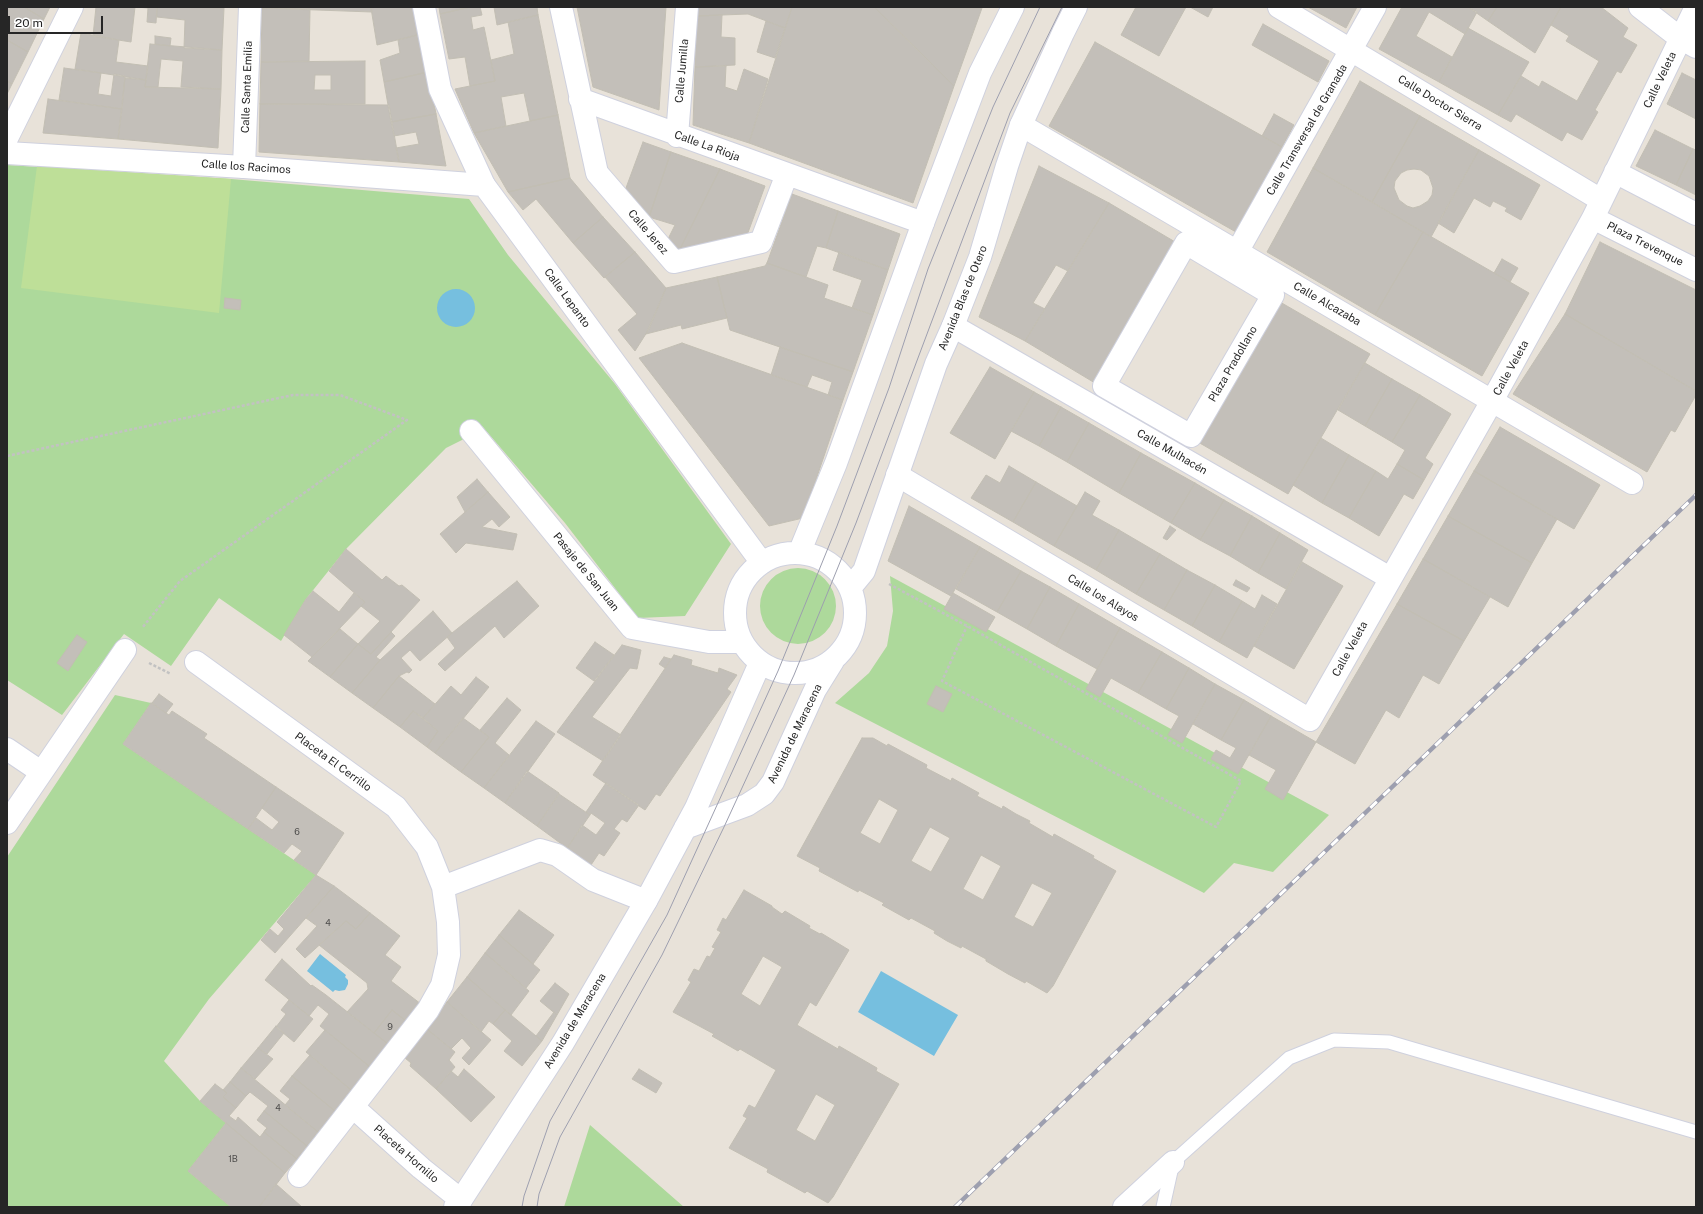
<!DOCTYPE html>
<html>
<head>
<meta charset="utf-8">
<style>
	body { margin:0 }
	#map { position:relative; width:1703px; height:1214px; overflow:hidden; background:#e8e2d9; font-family:"Public Sans",sans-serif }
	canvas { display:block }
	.frame { position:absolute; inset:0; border:8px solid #262626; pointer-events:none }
	.scale { position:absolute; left:8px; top:16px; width:95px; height:18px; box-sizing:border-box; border:2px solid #262626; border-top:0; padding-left:5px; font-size:12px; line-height:14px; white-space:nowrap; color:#262626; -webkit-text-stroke:3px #fff; paint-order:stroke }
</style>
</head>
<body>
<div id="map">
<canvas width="1703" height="1214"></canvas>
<div class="frame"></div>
<div class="scale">20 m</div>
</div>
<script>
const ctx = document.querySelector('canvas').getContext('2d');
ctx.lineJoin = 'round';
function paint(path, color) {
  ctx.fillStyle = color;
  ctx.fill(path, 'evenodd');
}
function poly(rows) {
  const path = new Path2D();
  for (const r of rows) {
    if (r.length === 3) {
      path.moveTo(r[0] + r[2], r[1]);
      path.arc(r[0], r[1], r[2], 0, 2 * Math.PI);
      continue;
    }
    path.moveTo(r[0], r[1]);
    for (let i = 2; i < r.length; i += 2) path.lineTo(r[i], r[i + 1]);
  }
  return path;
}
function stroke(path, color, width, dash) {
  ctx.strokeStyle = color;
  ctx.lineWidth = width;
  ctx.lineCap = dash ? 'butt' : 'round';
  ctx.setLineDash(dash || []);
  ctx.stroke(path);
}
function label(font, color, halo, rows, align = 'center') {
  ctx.font = font + ' "Public Sans",sans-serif';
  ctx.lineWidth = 3;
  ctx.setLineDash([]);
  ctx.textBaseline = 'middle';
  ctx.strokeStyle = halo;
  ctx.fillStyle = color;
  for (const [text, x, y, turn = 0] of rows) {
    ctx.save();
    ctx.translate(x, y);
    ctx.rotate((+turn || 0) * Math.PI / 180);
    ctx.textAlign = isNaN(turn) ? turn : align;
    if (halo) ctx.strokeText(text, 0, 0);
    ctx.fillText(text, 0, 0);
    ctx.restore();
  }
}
paint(poly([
	[7,165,231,179,469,199,508,255,615,384,731,544,685,616,638,618,565,523,482,426,464,439,446,448,346,549,306,599,281,641,219,598,171,666,124,634,62,715,7,680],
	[798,606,38],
	[890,576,1329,815,1273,872,1234,863,1204,893,835,703,869,673,887,646,893,611],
	[115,695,151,703,123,744,316,875,209,999,164,1061,200,1101,226,1123,188,1171,231,1207,7,1207,7,857],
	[590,1125,684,1207,564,1207]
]), '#add99b');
paint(poly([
	[37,166,231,179,219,313,21,288]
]), '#bedf98');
paint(poly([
	[456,308,19],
	[320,954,346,975,345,977,348,980,348,984,345,990,339,991,335,990,333,992,307,971],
	[881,971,958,1015,934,1056,858,1012]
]), '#76bfdf');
const building = poly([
	[7,7,24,7,44,19,28,52,7,40,7,7],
	[24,7,50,7,44,19,24,7],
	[96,7,135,7,131,42,93,36,96,7],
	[136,7,157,7,156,23,147,22,148,8,136,7],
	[157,7,224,8,222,50,184,48,185,20,157,17,157,7],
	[262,7,371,7,372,12,262,8,262,7],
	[377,7,415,7,421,34,377,45,371,8,377,7],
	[439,7,470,7,440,14,439,7],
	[470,7,480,7,482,15,471,17,473,30,484,27,495,81,470,86,465,57,449,59,440,14,470,7],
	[494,7,537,7,538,15,497,25,494,7],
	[577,7,666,7,659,110,593,87,577,7],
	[697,7,792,7,785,28,748,14,696,16,697,7],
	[792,7,874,7,954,86,913,203,749,143,792,7],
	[874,7,982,8,954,86,919,51,874,7],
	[1136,7,1186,7,1159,56,1121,35,1136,7],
	[1190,7,1213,7,1208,17,1190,7],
	[1308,7,1357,7,1346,28,1308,7],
	[1402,7,1468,7,1477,12,1465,34,1429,12,1416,36,1452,57,1439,82,1379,49,1402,7],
	[1468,7,1497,7,1488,21,1468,7],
	[1497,7,1561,7,1535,53,1488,21,1497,7],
	[1561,7,1601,7,1628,28,1623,37,1637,45,1621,73,1617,71,1595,110,1598,112,1582,140,1567,132,1562,141,1516,114,1511,122,1498,115,1521,76,1539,87,1542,81,1577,101,1599,61,1566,41,1569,36,1551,25,1561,7],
	[262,8,310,9,309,61,261,62,262,8],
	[538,15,558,115,530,121,524,93,501,97,506,126,474,133,455,89,495,81,491,60,514,54,508,22,538,15],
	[722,15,721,37,735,38,735,65,695,67,696,16,722,15],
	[766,21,785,28,775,58,757,52,766,21],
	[1263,24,1329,61,1318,82,1252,45,1263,24],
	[1468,28,1529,62,1498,115,1439,82,1468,28],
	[81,33,119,40,116,62,148,66,146,80,75,69,81,33],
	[421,34,428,72,384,82,380,60,400,53,398,40,421,34],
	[155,36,171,38,170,46,155,44,155,36],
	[7,40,28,52,12,84,7,81,7,40],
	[1095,42,1282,147,1236,232,1049,126,1095,42],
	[150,44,222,50,221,89,181,87,183,61,161,59,158,87,145,87,150,44],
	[365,61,365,104,260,104,261,62,365,61],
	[315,75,331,75,331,90,314,90,315,75],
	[726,66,725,87,737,91,744,69,768,79,749,143,693,125,695,67,726,66],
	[64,68,101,73,98,94,111,96,114,74,125,76,122,109,59,100,64,68],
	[428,72,436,114,391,122,384,82,428,72],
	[1682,73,1696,80,1696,119,1667,104,1682,73],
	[125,78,146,80,145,87,221,89,218,148,118,139,125,78],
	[7,81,12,84,7,94,7,81],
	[1360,81,1420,116,1372,202,1313,168,1360,81],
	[48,99,122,109,118,139,43,133,48,99],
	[260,104,389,105,399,162,259,152,260,104],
	[436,114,446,166,399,162,396,148,419,144,416,132,394,136,391,122,436,114],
	[1274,114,1294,125,1282,147,1262,136,1274,114],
	[558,115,570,178,508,192,474,133,558,115],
	[1420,116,1479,150,1431,237,1372,202,1420,116],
	[1414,169,1421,170,1429,176,1433,188,1432,195,1428,201,1420,206,1413,208,1407,206,1399,200,1394,188,1395,181,1401,173,1407,170,1414,169],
	[1655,130,1693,149,1676,185,1636,166,1655,130],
	[643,142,671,152,649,217,623,196,643,142],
	[1693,149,1696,150,1696,195,1676,185,1693,149],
	[1479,150,1540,185,1521,220,1505,211,1507,208,1493,201,1490,207,1474,198,1454,233,1438,223,1479,150],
	[671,152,720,169,677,255,666,243,675,225,649,217,671,152],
	[1039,166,1109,203,1068,271,1056,265,1033,303,1045,309,1025,341,979,317,1039,166],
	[1313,168,1423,232,1375,315,1267,252,1313,168],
	[720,169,765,186,746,238,677,255,720,169],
	[570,178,603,217,573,243,536,199,523,210,508,192,570,178],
	[792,194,838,211,826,248,817,246,806,277,767,263,792,194],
	[1109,203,1182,246,1100,386,1025,341,1109,203],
	[838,211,900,234,888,270,826,248,838,211],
	[603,217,635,252,604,278,573,243,603,217],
	[1423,232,1529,293,1482,376,1375,315,1423,232],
	[1600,242,1696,290,1696,388,1694,390,1565,314,1600,242],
	[635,252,666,288,649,329,635,351,618,330,637,314,605,277,635,252],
	[839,252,888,270,873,315,852,308,862,280,833,270,839,252],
	[1502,259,1518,268,1510,282,1494,273,1502,259],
	[767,263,828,285,824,298,873,315,853,372,730,330,717,277,765,266,767,263],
	[717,277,727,318,682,329,681,325,646,334,666,288,717,277],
	[225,298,241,300,240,310,224,308,225,298],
	[1280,302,1370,354,1288,494,1198,442,1280,302],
	[1565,314,1696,391,1696,395,1675,432,1671,430,1647,472,1513,394,1565,314],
	[682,343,843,400,803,518,769,526,639,358,682,343],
	[780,347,853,372,843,400,828,395,832,382,812,375,807,387,771,375,780,347],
	[1365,363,1392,379,1365,426,1338,410,1365,363],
	[990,367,1034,392,995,459,950,433,990,367],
	[1392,379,1420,395,1392,442,1365,426,1392,379],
	[1034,392,1061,407,1039,446,1011,431,1034,392],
	[1420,395,1451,414,1425,458,1433,464,1424,480,1397,464,1405,450,1392,442,1420,395],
	[1061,407,1089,423,1067,462,1039,446,1061,407],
	[1089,423,1141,453,1119,493,1067,462,1089,423],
	[1500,427,1600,485,1574,529,1474,471,1500,427],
	[1321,438,1349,455,1322,503,1293,485,1321,438],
	[1141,453,1195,483,1171,523,1119,493,1141,453],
	[1349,455,1376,471,1349,518,1322,503,1349,455],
	[1397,464,1424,480,1413,499,1404,494,1379,536,1349,518,1376,471,1388,479,1397,464],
	[1009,466,1036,482,1013,522,971,498,986,475,1000,483,1009,466],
	[1474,471,1557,519,1532,563,1448,516,1474,471],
	[477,479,488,492,465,512,457,497,477,479],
	[1036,482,1077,506,1054,546,1013,522,1036,482],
	[1195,483,1224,500,1200,540,1171,523,1195,483],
	[488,492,510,517,499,527,492,519,482,527,517,534,513,550,466,543,456,553,440,534,488,492],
	[1085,492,1100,501,1092,515,1119,530,1096,570,1054,546,1085,492],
	[1224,500,1252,516,1230,556,1200,540,1224,500],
	[909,506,980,547,951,596,888,561,909,506],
	[1252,516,1280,533,1258,573,1230,556,1252,516],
	[1448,516,1532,563,1508,607,1423,559,1448,516],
	[1170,526,1176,530,1167,540,1163,538,1170,526],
	[1119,530,1160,554,1136,594,1096,570,1119,530],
	[1280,533,1308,550,1286,589,1258,573,1280,533],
	[980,547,1021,571,997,612,956,589,980,547],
	[346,549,382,580,386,576,399,586,402,585,420,600,371,654,358,644,380,621,361,606,365,602,329,571,346,549],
	[1160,554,1187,570,1164,610,1136,594,1160,554],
	[1423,559,1490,597,1464,641,1397,604,1423,559],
	[1302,562,1343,586,1294,669,1254,646,1302,562],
	[1187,570,1215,585,1192,626,1164,610,1187,570],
	[1021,571,1050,587,1027,629,997,612,1021,571],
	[1236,580,1250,588,1247,592,1233,585,1236,580],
	[517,581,539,606,504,638,495,626,445,671,438,664,455,648,447,637,517,581],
	[1215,585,1242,601,1219,642,1192,626,1215,585],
	[1050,587,1079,604,1056,646,1027,629,1050,587],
	[313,591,339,612,354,593,365,602,312,657,284,635,306,599,313,591],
	[953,593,995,617,986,632,944,609,953,593],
	[1262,595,1277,604,1247,658,1219,642,1242,601,1255,609,1262,595],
	[1079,604,1120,628,1097,669,1056,646,1079,604],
	[1397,604,1464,641,1439,684,1423,675,1399,718,1386,710,1355,764,1316,742,1397,604],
	[433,611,452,633,420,661,410,650,401,658,412,670,409,673,407,672,399,676,373,708,352,693,380,660,433,611],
	[1120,628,1162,652,1138,693,1111,678,1100,697,1086,689,1120,628],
	[340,629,358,644,330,677,308,661,340,629],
	[391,632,395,636,376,657,380,660,352,693,330,677,358,644,371,654,391,632],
	[77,635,87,642,68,671,57,663,77,635],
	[595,642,614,655,594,681,576,668,595,642],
	[622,645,641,650,637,669,630,668,592,717,621,735,603,761,557,732,622,645],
	[1162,652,1189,668,1166,709,1138,693,1162,652],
	[674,655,692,660,691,665,718,673,719,668,737,675,727,689,731,692,660,796,656,794,645,810,593,775,674,655],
	[664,657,671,659,665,668,659,664,664,657],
	[1189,668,1215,684,1182,743,1168,735,1179,716,1166,709,1189,668],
	[399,676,435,704,423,718,413,711,400,727,373,708,399,676],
	[476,677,489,687,435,753,427,747,438,731,423,718,451,686,461,695,476,677],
	[1215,684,1244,700,1221,740,1193,724,1215,684],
	[936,686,952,694,943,712,927,704,936,686],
	[159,694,173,704,166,713,152,703,159,694],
	[507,698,521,710,495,743,509,755,484,788,461,772,489,737,480,730,507,698],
	[1244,700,1271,716,1238,774,1211,759,1216,750,1230,758,1236,748,1221,740,1244,700],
	[151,703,169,715,172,711,207,734,204,738,276,787,248,829,123,744,151,703],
	[413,711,438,731,427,747,400,727,413,711],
	[1271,716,1316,742,1283,800,1265,789,1276,770,1249,755,1271,716],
	[463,718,489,737,461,772,435,753,463,718],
	[536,721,555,734,505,803,484,788,536,721],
	[862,738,873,738,887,746,888,744,927,765,926,768,951,781,952,778,979,793,977,796,1002,809,1003,806,1016,814,1030,821,1029,823,1053,837,1054,834,1094,856,1093,858,1116,871,1053,986,1047,993,1026,981,1025,983,1008,974,986,961,986,959,962,946,961,948,947,941,934,933,935,931,911,918,909,920,882,905,884,903,859,890,858,892,819,871,820,868,797,856,862,738],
	[879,799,898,810,880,844,860,833,879,799],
	[930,827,950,838,931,872,911,861,930,827],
	[981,855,1001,866,983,900,963,889,981,855],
	[1032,883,1052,893,1033,927,1014,917,1032,883],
	[527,771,559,793,537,826,505,803,527,771],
	[606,783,639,805,627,822,622,819,614,829,620,833,604,856,599,853,591,865,581,858,579,861,565,852,582,825,596,835,605,823,591,813,590,815,586,812,606,783],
	[276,787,344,833,316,875,294,860,302,851,292,844,284,853,248,829,256,818,272,830,279,822,262,808,276,787],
	[559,794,590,815,567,848,537,826,559,794],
	[316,875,334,886,275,953,261,940,270,929,278,936,284,929,277,922,316,875],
	[334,886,370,913,356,929,346,921,305,958,296,949,317,926,306,918,334,886],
	[744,890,772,906,772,907,782,914,785,911,810,926,809,928,820,934,821,933,849,950,816,1006,810,1002,797,1025,838,1049,839,1046,877,1068,876,1071,899,1084,833,1197,828,1203,807,1191,805,1193,767,1172,768,1169,729,1148,747,1118,743,1116,749,1105,755,1108,776,1070,740,1049,738,1051,712,1036,714,1034,673,1012,691,982,688,980,694,969,699,971,707,956,710,957,715,948,712,947,721,932,717,930,723,918,726,920,744,890],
	[763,956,782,967,760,1006,741,994,763,956],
	[816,1094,835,1105,815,1141,796,1130,816,1094],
	[519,910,554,935,533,964,499,935,519,910],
	[370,913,400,936,385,955,401,967,391,981,421,1004,406,1021,392,1010,374,1033,347,1012,368,989,367,983,319,945,346,921,356,929,370,913],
	[499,935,540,970,526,988,485,953,499,935],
	[485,953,529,991,511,1015,467,977,485,953],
	[282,959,311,986,312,985,326,995,388,1044,370,1067,320,1026,329,1014,318,1005,309,1016,265,980,282,959],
	[467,977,505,1010,493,1024,489,1021,481,1032,447,1002,467,977],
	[555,983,569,994,557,1015,540,1001,555,983],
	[289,1000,313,1019,294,1042,276,1027,286,1014,281,1010,289,1000],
	[447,1002,491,1040,469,1065,462,1058,471,1048,462,1038,451,1049,427,1029,447,1002],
	[392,1010,406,1021,388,1044,374,1033,392,1010],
	[505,1010,542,1041,522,1066,504,1051,512,1041,493,1024,505,1010],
	[554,1012,557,1015,542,1041,536,1036,554,1012],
	[276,1026,284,1033,267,1054,258,1048,276,1026],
	[427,1029,455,1052,449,1060,455,1067,436,1089,410,1066,411,1063,405,1058,427,1029],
	[325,1030,370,1067,351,1090,306,1052,325,1030],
	[258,1048,273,1059,255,1079,241,1068,258,1048],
	[310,1055,351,1090,335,1111,292,1076,310,1055],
	[241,1068,318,1132,307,1146,264,1111,268,1106,250,1092,246,1096,230,1082,241,1068],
	[464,1069,495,1097,471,1122,436,1089,451,1071,458,1077,464,1069],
	[639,1069,662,1083,656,1093,632,1079,639,1069],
	[292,1076,335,1111,318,1132,285,1105,290,1099,280,1091,292,1076],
	[230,1082,246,1096,236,1108,223,1097,227,1093,223,1090,230,1082],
	[215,1084,227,1093,223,1097,236,1108,229,1116,236,1121,238,1117,260,1137,267,1128,264,1132,297,1159,285,1173,200,1101,215,1084],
	[264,1111,307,1146,297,1159,264,1132,267,1128,257,1120,264,1111],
	[226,1123,285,1173,259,1207,231,1207,188,1171,226,1123],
	[276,1184,302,1207,259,1207,276,1184]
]);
paint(building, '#c3bfb9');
stroke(building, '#c2beb3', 1);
const lane = poly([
	[1163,1207,1173,1162,1289,1058,1334,1040,1389,1042,1696,1132]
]);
const street = poly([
	[424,7,440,89,484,185],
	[561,7,597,173,674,262,761,242,787,174],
	[1279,7,1601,200],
	[1640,7,1680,38,1696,47],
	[580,99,923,223],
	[1021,125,1632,483],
	[677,136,687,7],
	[7,138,72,7],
	[244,167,250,7],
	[1615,172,1696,214],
	[1593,218,1696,270],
	[1186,243,1273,295,1191,436,1104,386,1186,243],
	[1237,252,1375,7],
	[953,326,1390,578],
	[471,431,632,628,709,642,741,642],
	[897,475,1310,720,1492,401,1593,218,1696,7],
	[196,662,396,807,427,847,443,887,448,922,449,955,442,985,428,1010,299,1176],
	[7,749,41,772],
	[7,823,125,650],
	[443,887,540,850,557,855,593,880,646,901],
	[353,1107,421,1168,461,1200],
	[1124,1207,1173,1162]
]);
const secondary = poly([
	[7,153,244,167,484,185,762,563],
	[800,551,836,463,923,223,980,73,1013,7],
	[795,613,60],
	[850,588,864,571,936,364,953,326,980,257,1007,166,1021,125,1063,33,1076,7],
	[685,828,747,805,764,794,773,782,815,690,833,661],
	[455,1207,461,1200,563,1043,646,901,696,808,760,663]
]);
stroke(lane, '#cfd1de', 15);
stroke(street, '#cfd1de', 24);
stroke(secondary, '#cfd1de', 24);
stroke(poly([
	[7,456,293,395,340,395,407,420,180,581,142,628],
	[889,584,967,626,1241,781,1216,827,942,681,967,626],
	[149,663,171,674]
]), '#c2c2c2', 2.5, [3, 2]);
stroke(lane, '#fff', 13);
stroke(street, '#fff', 22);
stroke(secondary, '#fff', 22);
stroke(poly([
	[522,1207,524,1196,550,1121,667,915,778,671,837,526,889,388,928,269,993,107,1040,7],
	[537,1207,539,1194,560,1137,662,955,724,827,794,675,856,523,1010,113,1062,7]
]), '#9d9faf', 1);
const rail = poly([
	[955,1207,1696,495]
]);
stroke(rail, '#9d9faf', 4.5);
stroke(rail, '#fff', 3, [9]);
label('9px', '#4d4c4b', null, [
	["6",297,832],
	["4",328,923],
	["9",390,1027],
	["4",278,1108],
	["1B",233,1159]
]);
label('11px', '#262626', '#fff', [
	["Calle Jumilla",682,71,-85],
	["Calle Veleta",1660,80,-64],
	["Calle Santa Emilia",247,87,-88],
	["Calle Doctor Sierra",1440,103,31],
	["Calle Transversal de Granada",1307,130,-60],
	["Calle La Rioja",707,146,20],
	["Calle los Racimos",246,167,4],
	["Calle Jerez",648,232,49],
	["Plaza Trevenque",1645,244,27],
	["Calle Lepanto",567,298,54],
	["Avenida Blas de Otero",963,298,-68],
	["Calle Alcazaba",1327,304,30],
	["Plaza Pradollano",1233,364,-60],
	["Calle Veleta",1511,368,-61],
	["Calle Mulhacén",1172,452,30],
	["Pasaje de San Juan",586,572,51],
	["Calle los Alayos",1103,598,31],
	["Calle Veleta",1350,649,-61],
	["Avenida de Maracena",795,734,-64],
	["Placeta El Cerrillo",333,762,36],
	["Avenida de Maracena",575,1021,-59],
	["Placeta Hornillo",406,1154,41]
]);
</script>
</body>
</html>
